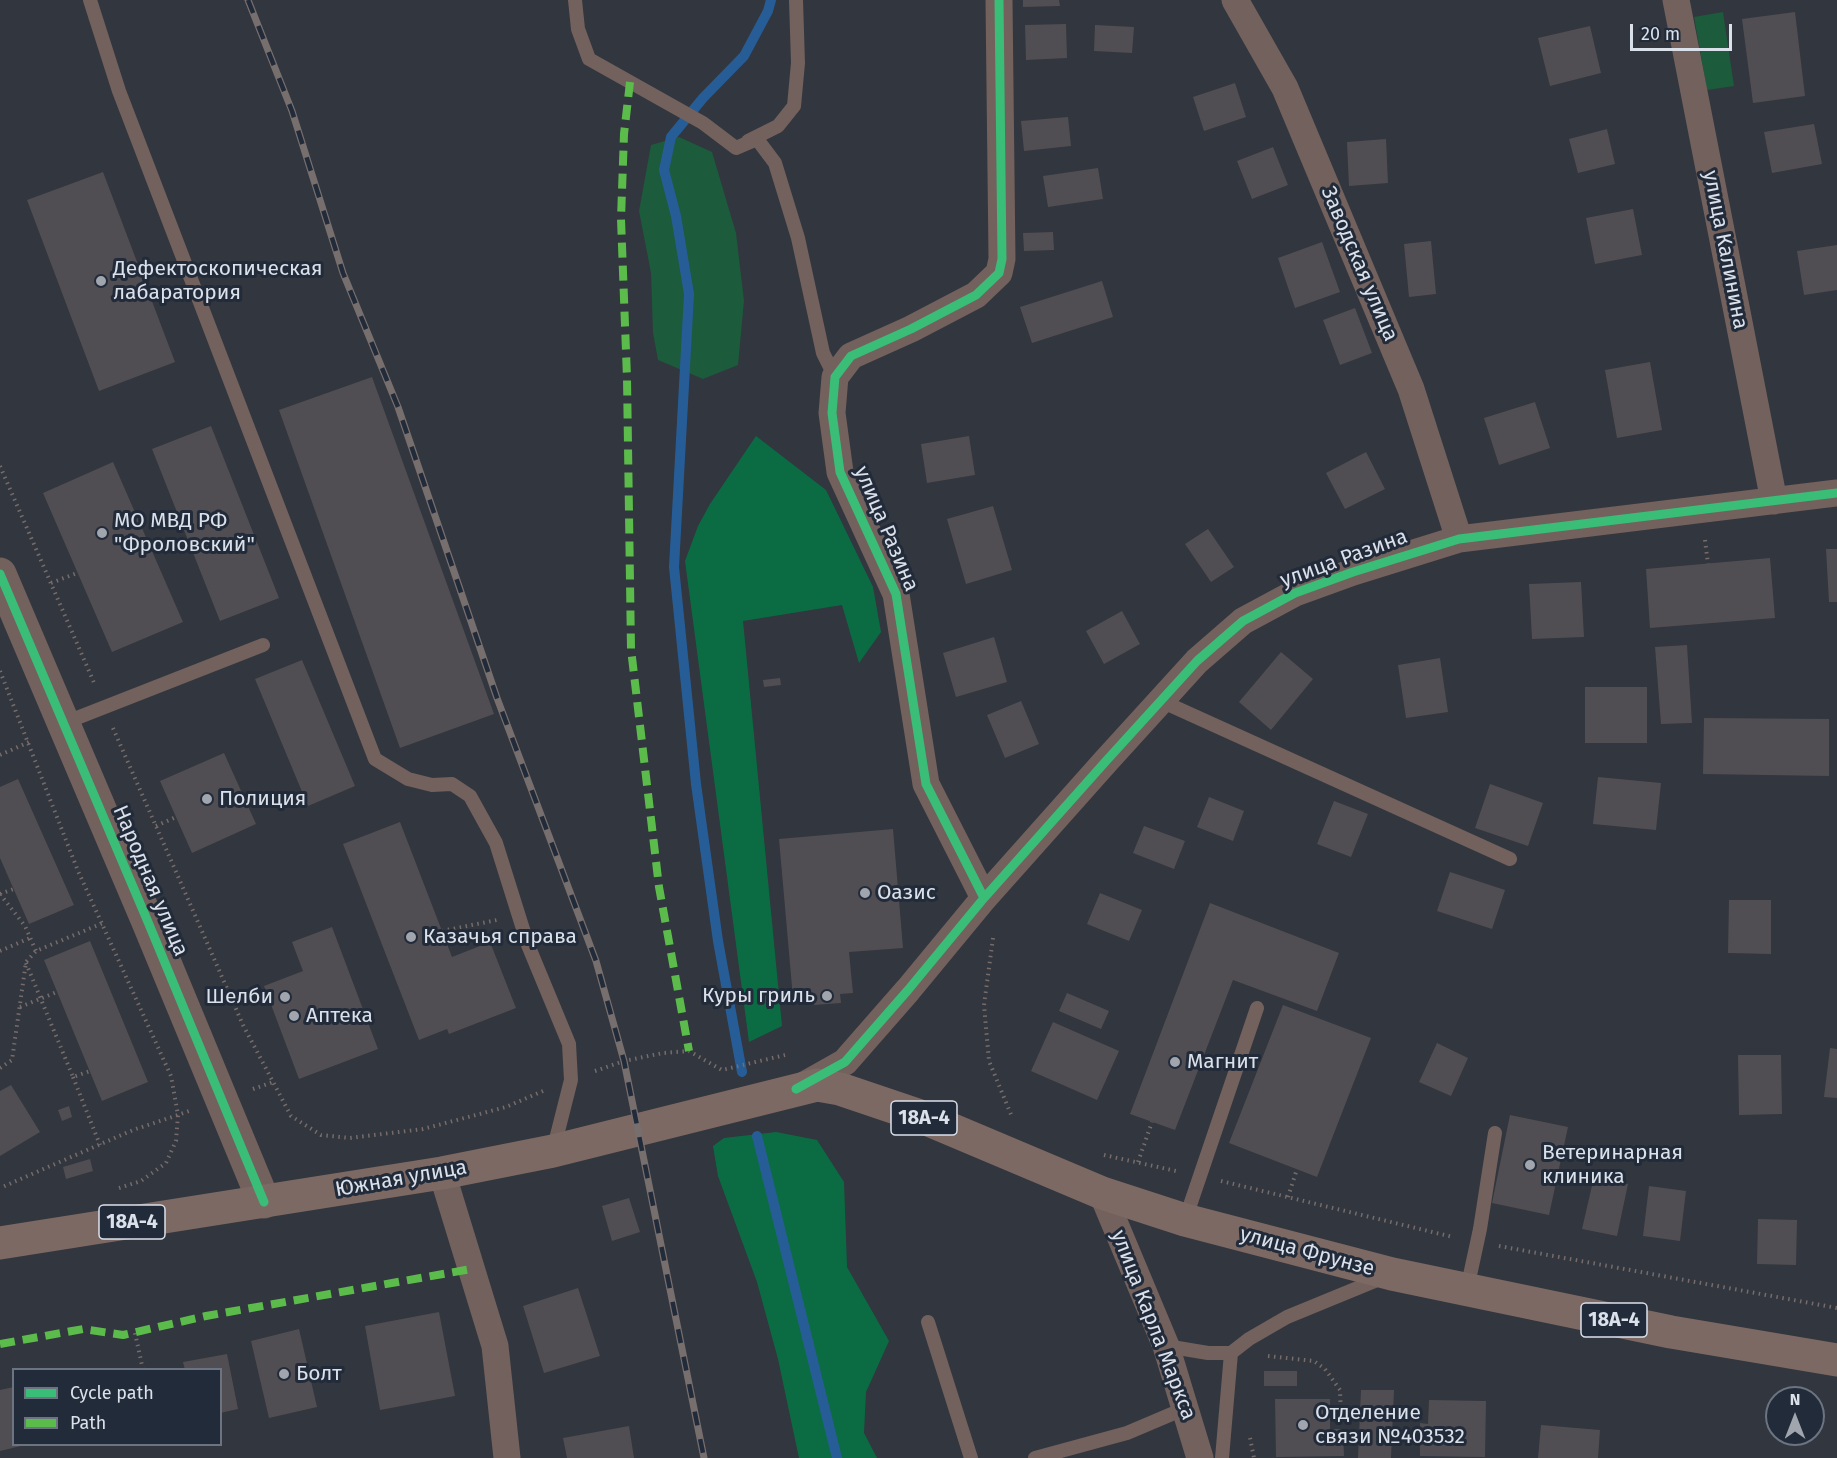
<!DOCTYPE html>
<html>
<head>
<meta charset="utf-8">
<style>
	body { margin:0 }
	#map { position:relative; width:1837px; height:1458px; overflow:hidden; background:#32363e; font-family:"Fira Sans",sans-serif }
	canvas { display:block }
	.legend { position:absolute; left:12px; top:1368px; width:210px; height:78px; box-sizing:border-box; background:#222b3a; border:2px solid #6c7481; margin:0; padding:8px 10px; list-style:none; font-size:18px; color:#dbe1eb }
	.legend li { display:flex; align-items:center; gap:12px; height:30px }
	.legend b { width:30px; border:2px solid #6c7481 }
	.north { position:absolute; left:1765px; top:1386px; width:60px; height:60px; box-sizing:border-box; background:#222b3a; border:2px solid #6c7481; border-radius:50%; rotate:0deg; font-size:16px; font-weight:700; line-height:24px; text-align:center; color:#dbe1eb }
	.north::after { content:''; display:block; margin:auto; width:21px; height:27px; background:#a0a5ae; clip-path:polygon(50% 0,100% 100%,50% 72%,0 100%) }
	.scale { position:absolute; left:1630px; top:24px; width:102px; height:27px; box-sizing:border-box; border:3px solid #dbe1eb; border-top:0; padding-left:8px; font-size:18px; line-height:21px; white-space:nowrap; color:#dbe1eb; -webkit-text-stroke:4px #222b3a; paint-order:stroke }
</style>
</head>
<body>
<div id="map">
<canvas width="1837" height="1458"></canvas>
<ul class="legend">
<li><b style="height:8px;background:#3abd76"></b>Cycle path</li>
<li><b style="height:8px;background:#5cbc4b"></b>Path</li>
</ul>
<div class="north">N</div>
<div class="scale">20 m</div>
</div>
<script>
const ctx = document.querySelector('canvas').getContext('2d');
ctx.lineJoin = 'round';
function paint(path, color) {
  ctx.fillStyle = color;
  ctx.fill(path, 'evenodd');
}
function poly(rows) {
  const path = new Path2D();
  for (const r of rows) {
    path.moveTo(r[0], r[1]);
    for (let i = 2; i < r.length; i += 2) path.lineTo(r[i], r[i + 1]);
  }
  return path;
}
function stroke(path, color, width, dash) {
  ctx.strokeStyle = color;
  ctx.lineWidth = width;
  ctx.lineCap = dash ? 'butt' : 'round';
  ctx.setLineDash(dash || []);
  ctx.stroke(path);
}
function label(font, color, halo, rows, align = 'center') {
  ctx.font = font + ' "Fira Sans",sans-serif';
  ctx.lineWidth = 6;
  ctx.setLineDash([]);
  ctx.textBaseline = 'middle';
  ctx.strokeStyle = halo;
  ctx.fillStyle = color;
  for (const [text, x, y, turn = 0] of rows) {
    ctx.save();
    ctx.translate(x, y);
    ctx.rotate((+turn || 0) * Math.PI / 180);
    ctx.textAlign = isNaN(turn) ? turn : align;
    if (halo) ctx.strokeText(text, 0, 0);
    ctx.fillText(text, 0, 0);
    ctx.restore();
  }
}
paint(poly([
	[1723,12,1734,86,1707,90,1694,17],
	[679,137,712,152,736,233,744,301,738,365,703,379,658,360,653,333,651,273,639,211,651,145]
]), '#1c5b3c');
paint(poly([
	[756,436,826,490,873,587,881,632,859,663,842,605,743,621,782,1026,749,1042,685,561,698,526,710,504],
	[776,1132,817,1140,844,1182,847,1267,889,1341,866,1392,864,1433,877,1458,799,1458,778,1359,757,1282,718,1176,713,1146,724,1138]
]), '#0b6c44');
stroke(poly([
	[742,1072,718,941,696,784,674,567,689,294,676,216,664,170,671,137,703,98,744,56,768,11,771,0],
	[757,1136,837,1458]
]), '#275d96', 10);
paint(poly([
	[1023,0,1059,0,1060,6,1023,7],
	[1795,12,1805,96,1753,103,1742,19],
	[1066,24,1067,58,1026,60,1025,25],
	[1095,25,1134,27,1132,53,1094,51],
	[1590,26,1601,73,1550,86,1538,38],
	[1235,83,1246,117,1204,131,1193,97],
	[1068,117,1071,146,1024,151,1021,121],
	[1814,124,1822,164,1772,173,1764,132],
	[1607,129,1615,164,1578,173,1569,139],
	[1386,139,1388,183,1349,186,1347,142],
	[1273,147,1288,185,1252,199,1237,161],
	[1098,168,1103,199,1048,207,1043,176],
	[103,172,175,362,99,391,27,200],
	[1633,209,1642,255,1595,264,1586,218],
	[1053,232,1054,250,1024,251,1023,233],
	[1431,241,1436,294,1409,297,1404,244],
	[1322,242,1340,292,1295,308,1278,258],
	[1837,245,1837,290,1804,295,1797,251],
	[1102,281,1113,317,1032,343,1020,307],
	[1355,308,1372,353,1340,365,1323,320],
	[1650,362,1662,430,1617,438,1605,370],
	[372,377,494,714,400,748,279,410],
	[1535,402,1550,448,1499,465,1484,418],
	[211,426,279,598,220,621,152,449],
	[969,436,975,475,927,483,921,444],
	[1366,452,1385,489,1345,509,1326,473],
	[113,462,183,622,112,652,43,493],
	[993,506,1012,570,966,584,947,519],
	[1208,529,1234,567,1211,582,1185,544],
	[1826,549,1837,549,1837,602,1829,602],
	[1770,558,1775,618,1650,628,1646,569],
	[1581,582,1584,637,1532,639,1529,584],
	[1122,611,1140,644,1104,664,1086,631],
	[994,637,1007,682,956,697,943,653],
	[1687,645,1692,723,1661,724,1655,647],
	[1281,652,1313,679,1271,730,1239,702],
	[1440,658,1448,712,1406,718,1398,665],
	[302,660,355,786,308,806,255,679],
	[780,678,781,685,764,687,763,680],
	[1585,687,1647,687,1647,743,1585,743],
	[1021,701,1039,744,1005,758,987,715],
	[1704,718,1829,719,1829,776,1703,774],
	[224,753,256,824,192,853,160,781],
	[1598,777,1661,783,1656,830,1593,824],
	[18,779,74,905,29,924,0,858,0,787],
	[1490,784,1543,803,1528,846,1475,828],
	[1209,797,1244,811,1233,841,1197,827],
	[1334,801,1368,814,1351,857,1317,844],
	[400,822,452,957,490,942,516,1008,449,1034,447,1029,419,1040,343,844],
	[1144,826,1185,841,1174,869,1133,853],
	[893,829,903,948,849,952,853,993,840,994,841,1003,814,1005,813,996,793,998,779,839],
	[1450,872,1505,890,1492,929,1437,911],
	[1100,893,1142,910,1129,941,1087,924],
	[1729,900,1771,900,1771,954,1728,953],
	[1210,903,1339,953,1317,1011,1233,980,1175,1130,1130,1114],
	[332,927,378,1049,299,1079,264,986,303,971,292,942],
	[90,941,148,1082,102,1101,44,960],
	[1067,993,1109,1011,1101,1029,1059,1011],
	[1283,1005,1371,1038,1317,1177,1229,1143],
	[1053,1022,1119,1051,1097,1100,1031,1071],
	[1437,1043,1468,1058,1451,1096,1419,1082],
	[1830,1048,1837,1049,1837,1098,1824,1097],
	[1738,1055,1781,1055,1782,1114,1739,1115],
	[11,1085,40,1132,0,1156,0,1091],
	[69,1106,72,1117,62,1121,58,1110],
	[1510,1115,1568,1127,1549,1215,1492,1203],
	[90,1159,93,1171,66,1179,63,1167],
	[1594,1177,1628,1184,1617,1236,1582,1229],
	[1649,1186,1686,1191,1680,1241,1643,1236],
	[629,1198,640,1232,612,1241,602,1206],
	[1758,1219,1797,1220,1796,1265,1757,1264],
	[578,1288,600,1356,544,1373,523,1306],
	[439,1312,455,1396,380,1410,365,1326],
	[299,1329,317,1407,269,1418,251,1341],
	[227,1354,238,1409,220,1413,220,1370,185,1370,183,1362],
	[1264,1371,1297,1371,1297,1386,1264,1386],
	[14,1387,14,1444,25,1445,0,1451,0,1390],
	[1361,1390,1394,1390,1391,1458,1358,1458],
	[1275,1399,1330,1399,1330,1429,1343,1429,1344,1456,1276,1457],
	[1429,1400,1486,1401,1485,1457,1420,1456,1420,1423,1428,1424],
	[1541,1425,1600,1430,1598,1458,1538,1458],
	[629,1426,634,1458,567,1458,563,1438]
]), '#504e52');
stroke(poly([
	[0,466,95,685],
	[1705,540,1708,564],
	[51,583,77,573],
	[0,671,78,871,171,1076,178,1115,133,1130,0,1188],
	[113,728,243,1025,291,1116,321,1135,350,1138,423,1129,506,1107,543,1091],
	[0,755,29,742],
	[156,826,176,817],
	[0,894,25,926,36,951],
	[0,894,14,889],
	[442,931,497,920],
	[993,938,984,1005,989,1061,1012,1117],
	[0,951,30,938],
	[26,963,73,1077,90,1071],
	[20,1007,57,992],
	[0,1068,12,1060,26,962,36,951,103,923],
	[595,1071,624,1061,663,1053,689,1051,722,1070,785,1055],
	[73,1077,100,1145],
	[253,1089,273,1082],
	[1104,1155,1176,1171],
	[1138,1162,1152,1122],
	[1221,1181,1453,1237],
	[119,1188,141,1181,166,1163,176,1141,178,1115,192,1110],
	[1288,1197,1297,1169],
	[1499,1246,1837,1308],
	[135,1333,143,1370],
	[1268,1356,1314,1361,1325,1369,1340,1390,1341,1415,1330,1421],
	[1250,1438,1254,1458]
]), '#756c6b', 4, [1.5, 4.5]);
stroke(poly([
	[90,0,119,91,375,759,408,779,432,785,452,784,470,796,496,843,528,945,569,1044,571,1080,553,1151],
	[575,0,578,29,589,59,703,123,736,148,757,139,775,163,798,238,823,353,835,377],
	[748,141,778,126,794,106,798,63,796,0],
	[1161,701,1510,859],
	[64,723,263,645],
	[1185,1220,1257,1008],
	[1467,1289,1480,1229,1495,1133],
	[928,1322,971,1458],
	[1166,1346,1208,1353,1231,1353,1249,1339,1287,1317,1382,1278],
	[1035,1458,1127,1433,1186,1408],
	[1222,1458,1231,1353]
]), '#72615d', 14);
stroke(poly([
	[1235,0,1285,88,1411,389,1459,539],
	[1676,0,1774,501],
	[984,898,926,784,896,594,840,472,832,413,835,377,851,356,911,329,976,295,999,273,1002,259,999,0],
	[797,1089,845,1062,908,990,984,898,1106,761,1197,661,1243,621,1295,593,1353,572,1459,539,1837,493],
	[442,1173,495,1346,507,1458],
	[1102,1193,1166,1346,1200,1458]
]), '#72615d', 27);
stroke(poly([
	[0,574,148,922,264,1202]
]), '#72615d', 33);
stroke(poly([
	[0,1243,442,1173,553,1151,817,1085,840,1089,917,1115,1102,1193,1185,1220,1392,1274,1671,1332,1837,1360]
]), '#7d6963', 33);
const rail = poly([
	[248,0,292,111,343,273,398,407,497,698,596,961,624,1061,704,1458]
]);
stroke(rail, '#776e6e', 7);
stroke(rail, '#222b3a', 4.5, [14]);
stroke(poly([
	[630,82,624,134,621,219,627,378,631,649,659,887,689,1051],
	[0,1344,83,1329,123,1335,206,1316,471,1269]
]), '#5cbc4b', 8, [15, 8]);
stroke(poly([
	[0,574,148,922,264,1202],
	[984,898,926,784,896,594,840,472,832,413,835,377,851,356,911,329,976,295,999,273,1002,259,999,0],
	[796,1089,845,1062,908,990,984,898,1106,761,1197,661,1243,621,1295,593,1353,572,1459,539,1837,493]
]), '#3abd76', 9);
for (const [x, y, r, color] of [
	[101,281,6,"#a0a5ae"],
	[102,533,6,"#a0a5ae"],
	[207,799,6,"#a0a5ae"],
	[865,893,6,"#a0a5ae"],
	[411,937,6,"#a0a5ae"],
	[827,996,6,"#a0a5ae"],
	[285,997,6,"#a0a5ae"],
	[294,1016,6,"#a0a5ae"],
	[1175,1062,6,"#a0a5ae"],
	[1530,1165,6,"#a0a5ae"],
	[284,1374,6,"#a0a5ae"],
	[1303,1425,6,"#a0a5ae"]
]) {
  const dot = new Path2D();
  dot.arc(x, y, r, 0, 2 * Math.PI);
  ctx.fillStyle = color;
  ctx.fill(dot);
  stroke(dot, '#222b3a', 2);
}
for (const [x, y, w] of [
	[924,1118,66],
	[132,1222,66],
	[1614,1320,66]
]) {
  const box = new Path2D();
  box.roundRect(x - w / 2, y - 17, w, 34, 4.5);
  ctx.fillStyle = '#222b3a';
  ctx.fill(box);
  stroke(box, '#dbe1eb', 1.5);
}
label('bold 20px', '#dbe1eb', null, [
	["18А-4",924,1118],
	["18А-4",132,1222],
	["18А-4",1614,1320]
]);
label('21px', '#dbe1eb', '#222b3a', [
	["улица Калинина",1725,250,79],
	["Заводская улица",1359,264,67],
	["улица Разина",886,529,67],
	["улица Разина",1344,559,-20],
	["Народная улица",150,881,67],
	["Южная улица",401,1179,-10],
	["улица Фрунзе",1307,1252,15],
	["улица Карла Маркса",1153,1325,69]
]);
label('21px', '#dbe1eb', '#222b3a', [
	["Дефектоскопическая",113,269],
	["лабаратория",113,293],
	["МО МВД РФ",114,521],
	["\"Фроловский\"",114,545],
	["Полиция",219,799],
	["Оазис",877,893],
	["Казачья справа",423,937],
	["Куры гриль",815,996,"right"],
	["Шелби",273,997,"right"],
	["Аптека",306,1016],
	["Магнит",1187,1062],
	["Ветеринарная",1542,1153],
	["клиника",1542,1177],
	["Болт",296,1374],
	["Отделение",1315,1413],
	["связи №403532",1315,1437]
], 'left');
</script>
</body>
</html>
